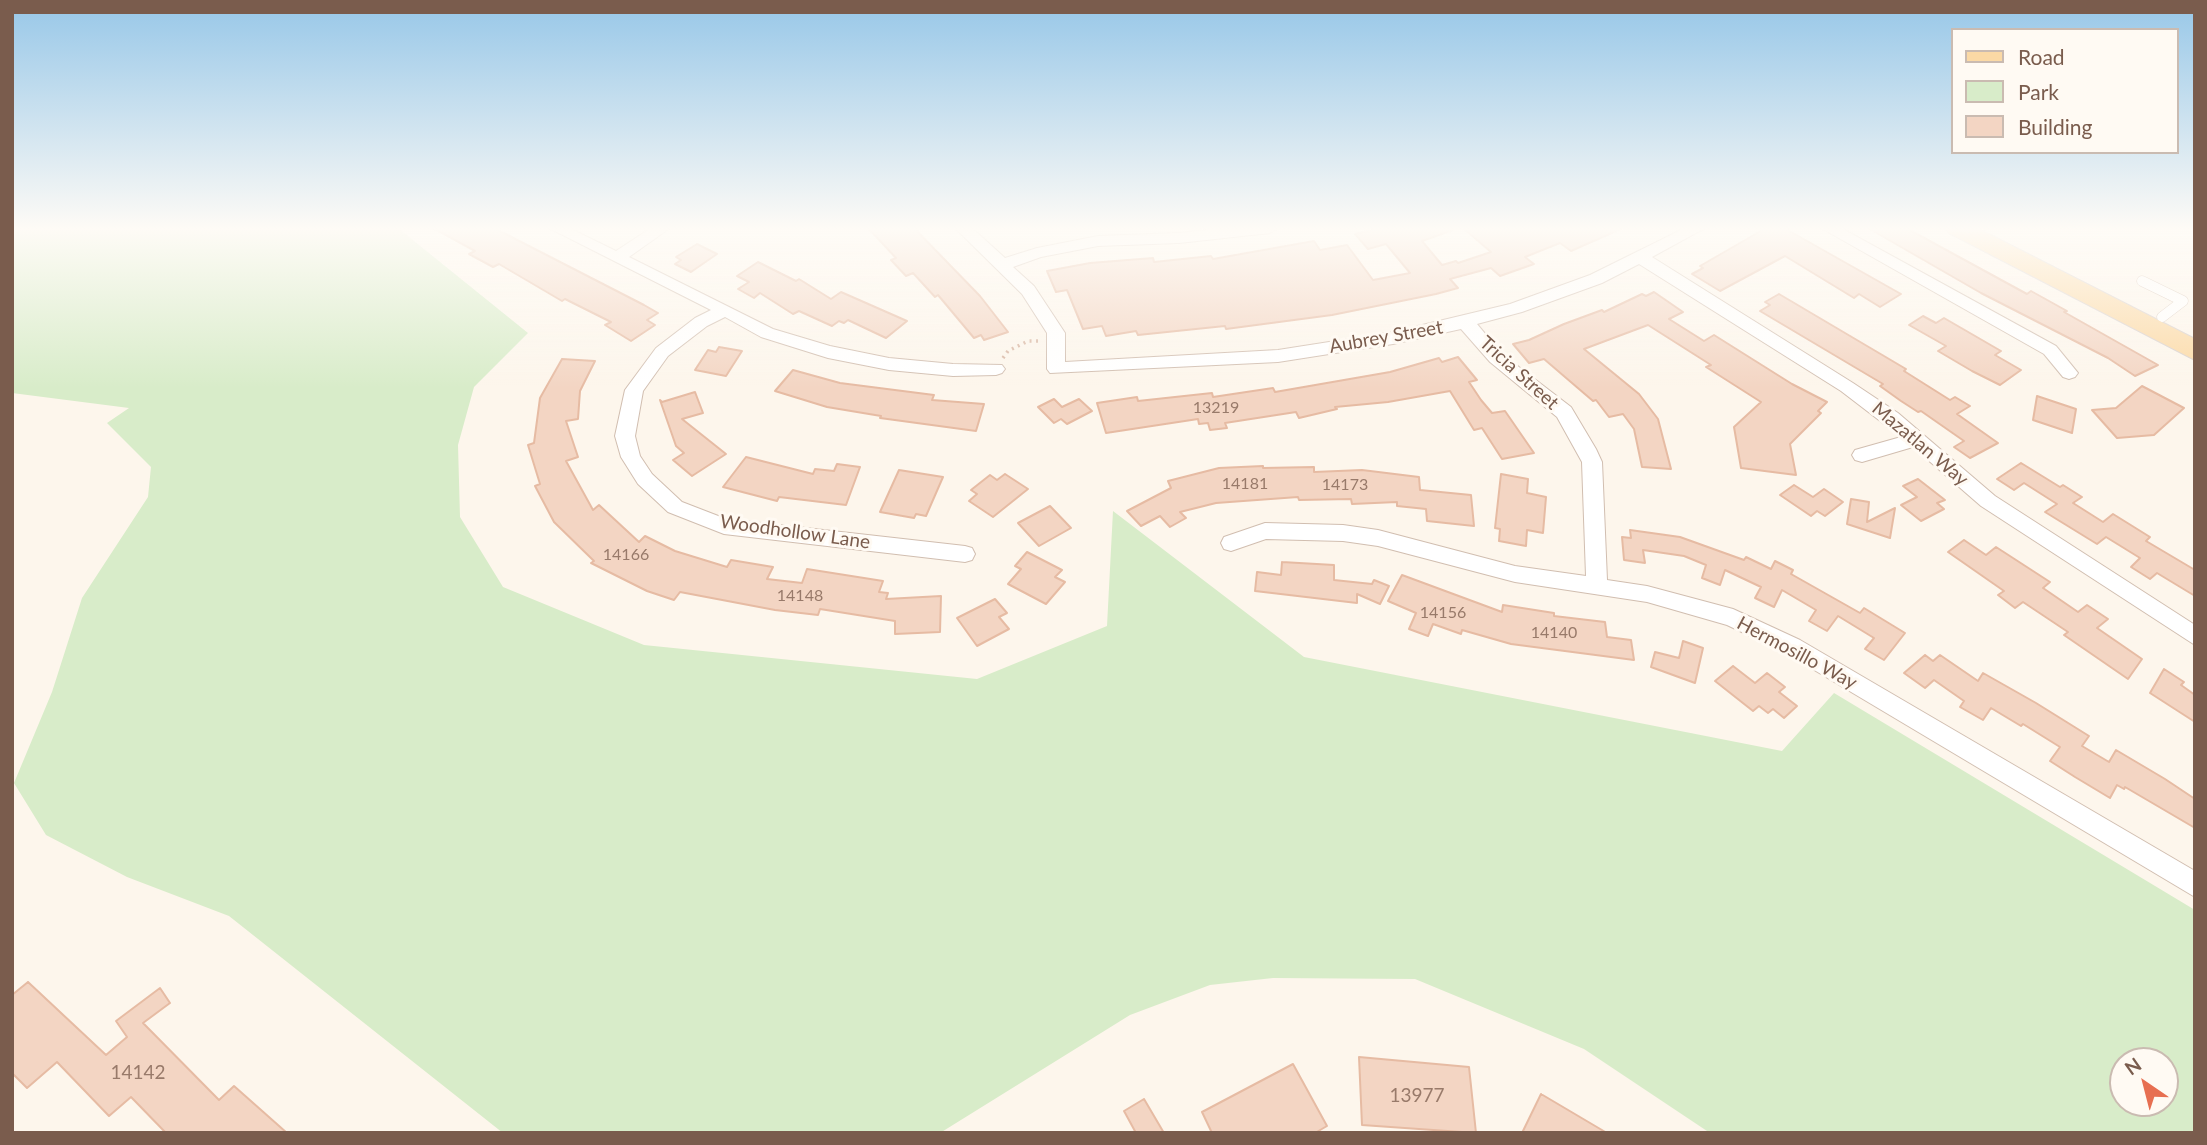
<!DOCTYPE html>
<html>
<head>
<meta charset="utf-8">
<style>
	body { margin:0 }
	#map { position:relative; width:2207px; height:1145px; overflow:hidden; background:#fdf6ec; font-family:Lato,sans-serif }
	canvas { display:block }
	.frame { position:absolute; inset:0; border:14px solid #7a5c4d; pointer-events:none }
	.legend { position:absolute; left:1951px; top:28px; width:228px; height:126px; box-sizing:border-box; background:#fffaf3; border:2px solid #cabbb1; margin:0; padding:9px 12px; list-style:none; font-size:21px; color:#7a5c4d }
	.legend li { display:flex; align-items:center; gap:14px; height:35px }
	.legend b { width:35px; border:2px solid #cabbb1 }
	.north { position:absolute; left:2109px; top:1047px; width:70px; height:70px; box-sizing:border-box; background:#fffaf3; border:2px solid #cabbb1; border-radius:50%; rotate:325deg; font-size:19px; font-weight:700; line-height:28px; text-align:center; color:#7a5c4d }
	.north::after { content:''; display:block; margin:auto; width:24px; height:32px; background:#e76f51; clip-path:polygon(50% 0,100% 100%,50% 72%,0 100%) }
</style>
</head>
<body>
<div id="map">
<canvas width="2207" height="1145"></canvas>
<div class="frame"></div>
<ul class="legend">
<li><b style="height:9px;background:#fbd9a5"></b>Road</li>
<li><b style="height:19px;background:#d8ecc9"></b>Park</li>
<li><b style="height:19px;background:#f3d5c3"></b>Building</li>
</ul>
<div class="north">N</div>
</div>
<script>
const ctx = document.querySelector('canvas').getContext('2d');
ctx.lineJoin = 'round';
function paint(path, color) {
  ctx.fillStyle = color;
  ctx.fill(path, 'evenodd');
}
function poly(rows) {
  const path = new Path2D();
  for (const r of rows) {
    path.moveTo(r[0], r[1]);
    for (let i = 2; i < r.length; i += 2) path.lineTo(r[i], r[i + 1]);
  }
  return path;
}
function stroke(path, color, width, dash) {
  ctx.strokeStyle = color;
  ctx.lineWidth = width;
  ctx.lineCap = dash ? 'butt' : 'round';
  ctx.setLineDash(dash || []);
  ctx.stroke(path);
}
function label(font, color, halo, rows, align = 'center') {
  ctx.font = font + ' Lato,sans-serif';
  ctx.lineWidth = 6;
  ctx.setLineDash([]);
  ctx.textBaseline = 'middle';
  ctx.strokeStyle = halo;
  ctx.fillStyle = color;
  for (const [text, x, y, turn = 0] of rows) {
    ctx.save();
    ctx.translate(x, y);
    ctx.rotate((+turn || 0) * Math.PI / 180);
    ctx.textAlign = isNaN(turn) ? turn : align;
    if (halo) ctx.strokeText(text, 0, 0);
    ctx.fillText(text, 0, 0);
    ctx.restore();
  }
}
paint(poly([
	[12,228,398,228,528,333,474,387,458,445,460,517,503,587,644,645,977,679,1107,626,1113,511,1304,657,1782,751,1834,693,2195,910,2195,1133,1710,1133,1584,1049,1415,979,1273,978,1210,985,1130,1015,940,1133,503,1133,229,916,127,877,46,835,14,783,52,692,82,598,148,497,151,467,107,423,129,408,12,393],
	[2123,1061,2165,1061,2165,1103,2123,1103]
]), '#d8ecc9');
const building = poly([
	[433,228,494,228,644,305,658,313,647,320,655,325,631,341,605,325,611,322,565,299,562,301,499,264,493,267,469,254,475,251,433,228],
	[868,228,914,228,980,296,1008,332,984,340,981,335,974,338,938,295,935,297,913,273,906,276,891,260,896,258,868,228],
	[1383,228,1453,228,1453,230,1422,241,1442,265,1456,261,1458,263,1491,252,1463,228,1623,228,1571,251,1560,243,1525,257,1534,264,1500,276,1491,268,1450,279,1458,288,1436,294,1332,315,1226,329,1225,326,1138,335,1136,331,1106,336,1102,326,1083,329,1067,290,1056,292,1047,271,1090,263,1153,258,1154,262,1211,256,1213,259,1314,241,1320,250,1347,245,1373,280,1410,273,1386,244,1368,249,1355,234,1383,228],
	[1766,228,1784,228,1901,294,1880,307,1859,294,1854,298,1785,256,1720,291,1692,274,1703,268,1700,266,1766,228],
	[1868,228,1906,228,2027,294,2031,291,2067,311,2064,312,2158,365,2135,376,2108,358,1981,293,1868,228],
	[697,244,717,254,691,272,675,264,681,260,676,257,697,244],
	[758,262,796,281,799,279,831,299,841,292,907,321,886,338,848,320,844,323,839,321,832,326,799,311,793,314,760,293,754,298,738,289,749,282,737,276,758,262],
	[1654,292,1683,312,1669,319,1704,341,1714,335,1792,384,1827,402,1818,411,1821,413,1790,444,1796,475,1741,468,1734,427,1761,402,1706,367,1711,365,1648,325,1584,349,1639,394,1658,419,1671,469,1642,467,1634,429,1623,414,1609,417,1596,400,1593,401,1544,359,1529,363,1513,344,1529,340,1564,324,1602,310,1604,312,1642,294,1646,296,1654,292],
	[1779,294,1906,369,1904,371,1950,400,1955,397,1970,406,1957,414,1998,443,1970,458,1954,447,1964,441,1921,411,1918,412,1901,401,1880,386,1883,384,1760,311,1770,305,1765,302,1779,294],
	[1923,316,1936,323,1944,318,2001,351,1995,355,2021,370,2000,385,1972,371,1938,351,1946,346,1909,325,1923,316],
	[719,347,742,351,726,376,695,370,708,350,716,352,719,347],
	[1458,357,1477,380,1469,382,1481,400,1492,413,1505,411,1534,453,1502,459,1482,428,1474,430,1450,391,1388,402,1335,407,1337,409,1299,418,1296,412,1225,423,1227,428,1210,430,1208,423,1199,424,1198,419,1106,433,1097,403,1137,397,1138,401,1212,393,1213,397,1273,388,1275,392,1390,372,1439,358,1442,362,1458,357],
	[562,359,595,361,580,391,578,419,566,421,578,457,566,461,593,510,599,505,639,542,645,536,675,551,727,567,731,560,773,567,767,579,802,583,807,569,883,581,879,592,888,593,886,599,941,596,940,632,895,634,895,621,820,609,818,615,775,610,680,592,674,600,647,591,591,563,594,561,554,522,535,486,540,484,528,445,534,443,540,398,562,359],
	[793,370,840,383,934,395,932,400,984,404,976,431,880,418,881,416,827,407,775,391,793,370],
	[2142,386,2184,408,2154,435,2117,438,2092,410,2116,408,2142,386],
	[695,392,703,413,682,419,726,454,692,476,673,460,684,453,676,446,660,400,662,402,695,392],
	[2037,396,2076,409,2072,433,2033,420,2037,396],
	[1054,399,1062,407,1079,399,1092,411,1067,424,1061,419,1054,423,1038,407,1054,399],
	[746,457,813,474,815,469,834,471,837,464,860,467,846,505,779,497,777,501,723,487,746,457],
	[2021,463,2060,487,2063,485,2082,497,2073,503,2103,522,2113,514,2150,537,2146,541,2195,570,2195,596,2157,573,2150,579,2131,567,2140,558,2106,537,2097,544,2045,512,2057,504,2024,483,2014,490,1997,479,2021,463],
	[1263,466,1263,468,1314,467,1314,472,1362,470,1419,477,1420,490,1471,495,1474,526,1427,521,1426,509,1397,506,1397,502,1352,504,1351,499,1299,500,1298,497,1216,503,1180,512,1186,518,1170,527,1160,516,1141,526,1127,511,1171,488,1168,481,1219,468,1263,466],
	[899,470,943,477,926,516,916,514,914,518,880,512,899,470],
	[1005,474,1028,489,993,517,969,501,977,494,971,490,990,475,997,480,1005,474],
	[1501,474,1528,479,1527,493,1546,497,1543,533,1527,530,1526,546,1499,541,1500,529,1495,528,1501,474],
	[1918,479,1945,500,1937,503,1944,509,1921,521,1901,505,1917,497,1903,486,1918,479],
	[1794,485,1813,497,1824,489,1843,502,1825,516,1817,511,1811,516,1780,495,1794,485],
	[1851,499,1869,502,1867,522,1895,508,1890,538,1847,524,1851,499],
	[1050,506,1071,528,1039,546,1018,523,1050,506],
	[1630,530,1680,537,1744,560,1746,557,1771,569,1775,561,1793,570,1791,574,1860,613,1864,608,1905,633,1884,660,1865,649,1874,638,1838,616,1827,631,1809,621,1816,610,1782,590,1774,607,1755,598,1761,587,1725,570,1720,585,1702,578,1706,565,1684,556,1643,550,1645,563,1624,560,1622,537,1631,538,1630,530],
	[1964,540,1986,555,1996,547,2050,582,2043,588,2078,612,2087,605,2108,619,2097,628,2142,659,2128,679,2064,635,2068,632,2023,602,2015,608,1998,595,2004,591,1948,552,1964,540],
	[1027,552,1062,570,1055,577,1065,582,1046,604,1008,584,1021,569,1015,566,1027,552],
	[1282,562,1334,565,1334,580,1372,584,1374,580,1389,586,1380,604,1357,594,1357,603,1255,591,1257,572,1281,575,1282,562],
	[1402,575,1502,612,1503,605,1554,613,1554,616,1605,622,1607,637,1631,640,1634,660,1511,644,1462,630,1461,634,1433,624,1428,636,1409,629,1416,613,1388,601,1402,575],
	[995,599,1007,613,999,617,1009,629,977,646,957,618,995,599],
	[1683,641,1703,648,1695,683,1651,667,1655,652,1679,658,1683,641],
	[1925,655,1933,661,1940,655,1978,681,1983,673,2036,703,2089,736,2082,746,2109,762,2116,750,2165,779,2195,799,2195,828,2125,787,2124,789,2117,785,2110,798,2075,777,2050,761,2060,747,2023,724,2021,726,1991,708,1983,720,1960,707,1964,701,1934,680,1925,688,1904,673,1925,655],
	[1733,666,1755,683,1767,673,1785,687,1779,692,1797,706,1784,718,1773,709,1768,713,1759,706,1753,711,1715,681,1733,666],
	[2164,669,2184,682,2181,685,2195,695,2195,722,2150,693,2164,669],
	[28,982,106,1055,127,1037,116,1021,160,988,170,1003,143,1023,219,1100,234,1086,287,1133,166,1133,131,1097,109,1116,57,1062,27,1088,12,1073,12,995,28,982],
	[1359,1057,1469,1067,1476,1133,1362,1125,1359,1057],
	[1293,1064,1327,1126,1315,1133,1212,1133,1202,1112,1293,1064],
	[1541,1094,1607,1133,1522,1133,1541,1094],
	[1144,1099,1164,1133,1136,1133,1124,1111,1144,1099]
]);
paint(building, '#f3d5c3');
stroke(building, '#e6bba3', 2);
const lane = poly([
	[2142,281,2183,301,2162,317]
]);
const street = poly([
	[549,228,569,228,616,251,651,228,670,228,629,257,773,329,830,346,889,358,953,364,1002,365,1005,369,1002,373,996,375,953,376,889,370,828,358,761,337,725,317,707,326,668,356,643,391,635,436,640,456,652,474,682,502,726,519,965,546,972,548,975,554,972,560,965,562,724,534,668,512,638,484,621,457,615,436,625,390,656,348,695,318,711,310,549,228],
	[955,228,972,228,1005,258,1037,248,1098,236,1179,233,1227,228,1278,228,1270,233,1179,243,1098,246,1041,257,1013,267,1034,286,1065,333,1065,362,1278,350,1393,332,1510,304,1590,275,1685,228,1705,228,1652,257,1853,383,1898,413,1995,496,2195,625,2195,645,1981,506,1913,447,1862,462,1855,460,1852,455,1855,450,1901,437,1841,391,1639,264,1602,283,1522,312,1477,324,1502,354,1571,407,1596,449,1602,462,1607,580,1647,586,1733,609,1800,640,2195,871,2195,897,1784,652,1727,625,1647,602,1515,582,1378,546,1343,541,1266,539,1231,551,1224,549,1221,543,1224,537,1265,523,1343,525,1378,530,1515,566,1586,576,1582,462,1557,417,1490,362,1461,329,1393,344,1278,362,1050,373,1047,369,1047,333,1022,294,955,228],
	[1821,228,1841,228,2056,346,2078,373,2075,377,2069,379,2063,377,2044,354,1821,228]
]);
const primary = poly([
	[1945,228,1977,228,2195,339,2195,360,1949,233,1945,228]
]);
stroke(lane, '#d1beb0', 11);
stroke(street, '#d1beb0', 2);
stroke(primary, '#dad1cd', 2);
stroke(poly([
	[1003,358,1008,351,1028,341,1039,341]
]), '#d9b8a5', 3.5, [2, 4.5]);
stroke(lane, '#fff', 10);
paint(street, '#fff');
paint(primary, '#fbd9a5');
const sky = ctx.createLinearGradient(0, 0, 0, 388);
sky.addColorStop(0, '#97c7e8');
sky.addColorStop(0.59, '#fefbf6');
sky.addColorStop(1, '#fefbf600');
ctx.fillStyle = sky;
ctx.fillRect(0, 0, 2207, 388);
label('16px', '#987a6a', null, [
	["13219",1216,408],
	["14181",1245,484],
	["14173",1345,485],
	["14166",626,555],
	["14148",800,596],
	["14156",1443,613],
	["14140",1554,633]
]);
label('19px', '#7a5c4d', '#fffaf3', [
	["Aubrey Street",1386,337,-10],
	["Tricia Street",1519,373,42],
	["Mazatlan Way",1920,444,40],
	["Woodhollow Lane",795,532,8],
	["Hermosillo Way",1797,653,28]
]);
label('19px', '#987a6a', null, [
	["14142",138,1073],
	["13977",1417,1096]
]);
</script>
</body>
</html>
